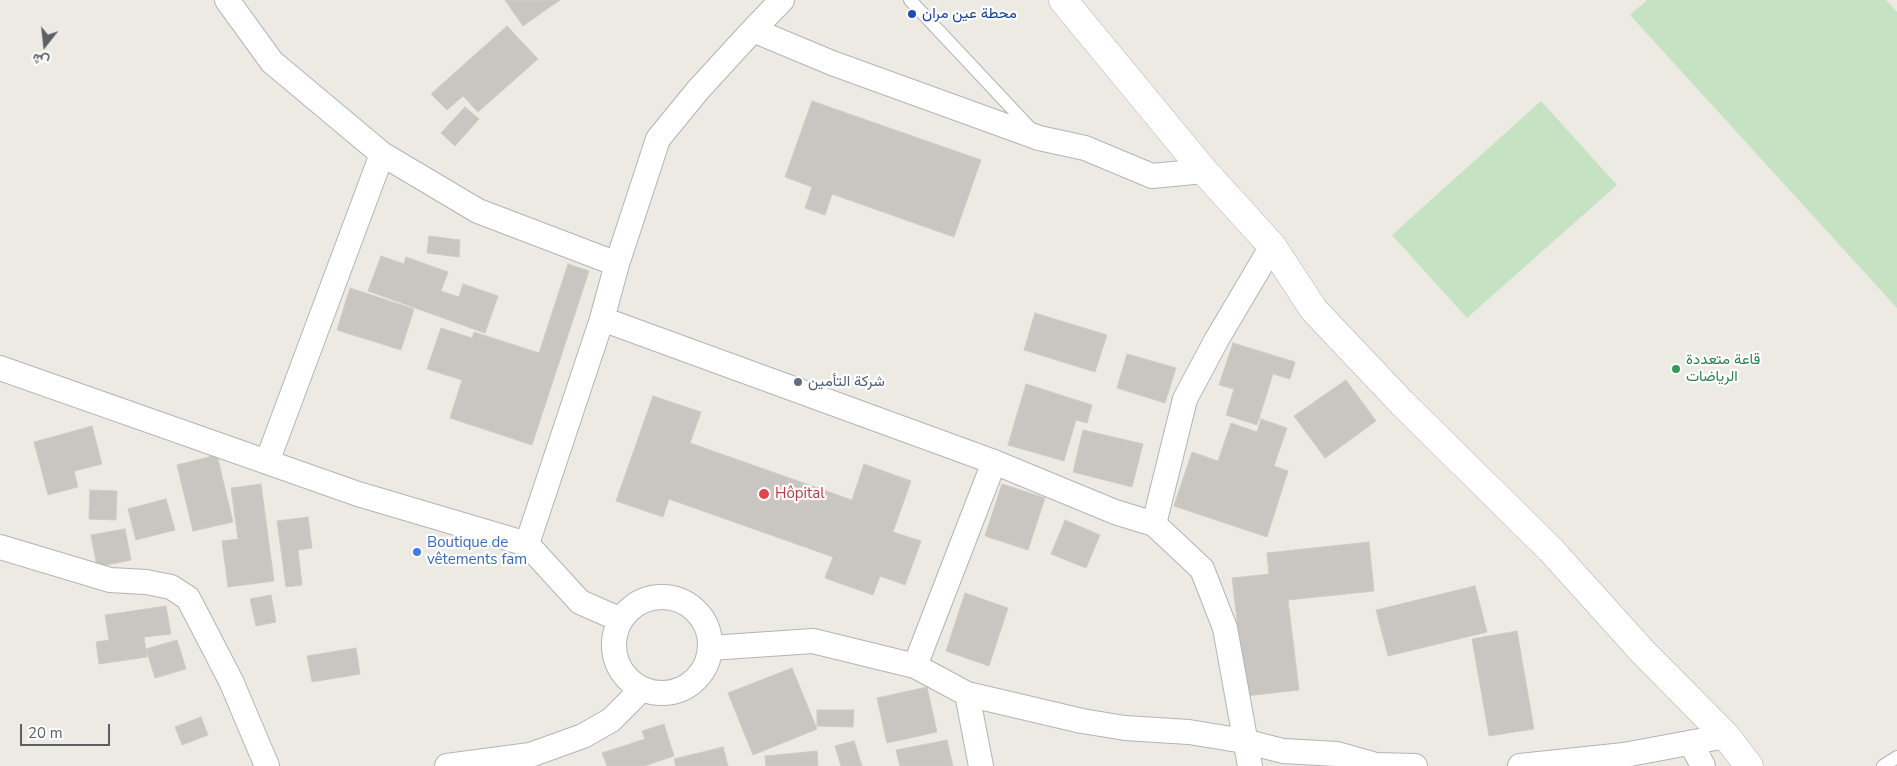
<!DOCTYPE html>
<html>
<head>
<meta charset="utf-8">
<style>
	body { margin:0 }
	#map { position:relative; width:1897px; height:766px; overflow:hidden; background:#edeae4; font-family:"Nunito Sans",Vazirmatn,sans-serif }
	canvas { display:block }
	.north { position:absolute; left:20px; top:20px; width:50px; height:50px; -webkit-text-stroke:4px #fff; paint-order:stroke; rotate:196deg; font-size:14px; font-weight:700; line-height:20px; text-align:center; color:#5c6063 }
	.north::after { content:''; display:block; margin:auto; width:18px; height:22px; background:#5c6063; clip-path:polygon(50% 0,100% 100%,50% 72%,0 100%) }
	.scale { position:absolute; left:20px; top:724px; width:90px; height:22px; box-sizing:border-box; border:2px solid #5c6063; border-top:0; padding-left:6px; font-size:15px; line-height:18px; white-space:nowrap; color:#5c6063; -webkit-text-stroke:4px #fff; paint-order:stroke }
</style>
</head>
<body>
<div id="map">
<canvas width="1897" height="766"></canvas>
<div class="north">ش</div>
<div class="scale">20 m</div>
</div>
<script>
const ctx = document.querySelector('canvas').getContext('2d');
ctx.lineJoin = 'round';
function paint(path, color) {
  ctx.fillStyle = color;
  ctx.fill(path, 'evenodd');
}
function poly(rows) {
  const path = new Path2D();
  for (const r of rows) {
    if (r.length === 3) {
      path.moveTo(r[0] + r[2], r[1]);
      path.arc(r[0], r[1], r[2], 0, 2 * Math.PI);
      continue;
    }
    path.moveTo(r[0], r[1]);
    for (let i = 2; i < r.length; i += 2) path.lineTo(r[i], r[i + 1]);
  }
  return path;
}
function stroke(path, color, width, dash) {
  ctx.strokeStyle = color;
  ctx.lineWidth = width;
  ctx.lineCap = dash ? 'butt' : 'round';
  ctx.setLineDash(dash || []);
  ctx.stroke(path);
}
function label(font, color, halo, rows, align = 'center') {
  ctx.font = font + ' "Nunito Sans",Vazirmatn,sans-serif';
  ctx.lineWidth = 4.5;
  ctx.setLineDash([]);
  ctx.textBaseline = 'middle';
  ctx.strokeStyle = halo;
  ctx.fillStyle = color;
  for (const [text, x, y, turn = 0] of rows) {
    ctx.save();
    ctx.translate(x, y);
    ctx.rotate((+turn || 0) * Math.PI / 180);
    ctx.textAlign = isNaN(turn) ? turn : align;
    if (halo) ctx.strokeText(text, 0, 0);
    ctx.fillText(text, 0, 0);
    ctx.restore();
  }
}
paint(poly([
	[1647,0,1886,0,1897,12,1897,308,1630,15],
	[1541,101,1617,185,1467,318,1392,235]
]), '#c5e2c2');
const building = poly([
	[505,0,560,0,523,26,505,0],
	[507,26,538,59,478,112,463,96,447,110,431,94,507,26],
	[812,101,981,160,954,237,832,194,825,215,805,208,812,187,785,177,812,101],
	[465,107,479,119,455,146,441,133,465,107],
	[429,236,460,240,459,257,427,253,429,236],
	[381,256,404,264,406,257,448,272,441,291,459,297,463,284,498,296,485,333,368,291,381,256],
	[568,264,589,271,532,445,450,418,462,380,427,369,441,328,472,338,474,332,539,353,568,264],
	[350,288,414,309,401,350,337,330,350,288],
	[1035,313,1107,335,1095,372,1024,350,1035,313],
	[1233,343,1295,362,1290,379,1273,374,1257,425,1226,415,1234,389,1219,385,1233,343],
	[1127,354,1176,368,1165,403,1117,388,1127,354],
	[1346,380,1376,421,1325,458,1294,416,1346,380],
	[1026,384,1092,405,1087,423,1076,420,1064,461,1008,445,1026,384],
	[653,396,701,412,690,443,852,500,864,464,911,481,893,532,921,541,905,585,880,576,873,595,825,578,833,557,669,499,663,517,616,501,653,396],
	[1261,419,1287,428,1274,466,1288,471,1267,537,1174,506,1192,452,1218,461,1231,423,1257,432,1261,419],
	[92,426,102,464,74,471,78,487,48,495,34,442,92,426],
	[1083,430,1143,444,1132,487,1073,472,1083,430],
	[217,455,233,522,193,531,177,465,217,455],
	[261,484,274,581,228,587,222,541,238,539,231,488,261,484],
	[1002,484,1045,498,1028,550,985,536,1002,484],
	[90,490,117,491,116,520,89,519,90,490],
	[166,499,175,530,136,540,128,509,166,499],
	[308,517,312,548,298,550,302,585,286,587,277,521,308,517],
	[1065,520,1100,535,1086,568,1051,554,1065,520],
	[125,529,131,560,97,567,91,535,125,529],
	[1369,542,1374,591,1288,600,1299,690,1246,696,1232,578,1269,574,1267,553,1369,542],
	[1475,586,1487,632,1388,656,1376,610,1475,586],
	[965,593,1008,608,989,666,946,651,965,593],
	[271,595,276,622,256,626,250,599,271,595],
	[166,606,171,634,144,637,147,657,99,664,96,642,109,640,105,615,166,606],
	[1517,631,1534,729,1489,736,1472,639,1517,631],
	[177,640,186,669,155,678,146,649,177,640],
	[356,648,360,674,312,682,307,656,356,648],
	[792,668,817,729,753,755,728,693,792,668],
	[927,687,937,732,887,743,877,698,927,687],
	[817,710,854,710,853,727,817,726,817,710],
	[201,717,208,735,182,745,175,727,201,717],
	[664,724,674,756,644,766,607,766,602,753,645,739,642,731,664,724],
	[947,740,953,766,900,766,896,750,947,740],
	[854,741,862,766,841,766,835,746,854,741],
	[723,747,728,766,676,766,674,759,723,747],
	[817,751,818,766,766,766,765,756,817,751]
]);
paint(building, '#c9c5c0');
stroke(building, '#d1cbc3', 1);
const service = poly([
	[910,0,1032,130],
	[1883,766,1897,757]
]);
const minor = poly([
	[227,0,272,62,382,154,478,211,617,264],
	[782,0,753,30,832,63,1039,138,1085,148,1152,176,1204,171],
	[602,319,994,462,1115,512,1154,524],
	[0,368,358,494,527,544,580,602,621,620],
	[267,462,382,154],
	[527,544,602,319,617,264,658,139,698,90,753,30],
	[0,547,110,580,146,582,171,587,188,598,231,681,267,766],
	[662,645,48],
	[710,648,813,641,915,666,967,694,1082,721,1125,728,1189,732,1244,741,1283,751,1337,754,1376,765,1415,766],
	[915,666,994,462],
	[967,694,981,766],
	[1691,743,1703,766],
	[447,766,530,755,583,736,611,720,642,689],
	[1250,766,1225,628,1202,569,1154,524,1185,399,1217,339,1272,246],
	[1520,766,1624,755,1726,736]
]);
const secondary = poly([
	[1063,0,1204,171,1272,246,1314,310,1402,403,1551,550,1642,651,1726,736,1749,766]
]);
stroke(service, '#b1b4b8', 14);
stroke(minor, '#b1b4b8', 26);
stroke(secondary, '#b0b4b8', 29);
stroke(service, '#fff', 12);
stroke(minor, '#fff', 24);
stroke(secondary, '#fff', 28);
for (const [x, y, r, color] of [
	[912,14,5,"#1a4fb4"],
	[1676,369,5,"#2e9e5b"],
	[798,382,5,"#5c6f8a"],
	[764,494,6,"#e0444e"],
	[417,552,5,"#3f7fe0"]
]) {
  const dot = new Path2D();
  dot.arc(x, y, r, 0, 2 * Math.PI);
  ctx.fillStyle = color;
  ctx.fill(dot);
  stroke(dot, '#fff', 2);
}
label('15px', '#164399', '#fff', [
	["محطة عين مران",922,14]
], 'left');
label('15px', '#27864d', '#fff', [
	["قاعة متعددة",1686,360],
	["الرياضات",1686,377]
], 'left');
label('15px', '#4e5e75', '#fff', [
	["شركة التأمين",808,382]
], 'left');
label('15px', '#be3a42', '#fff', [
	["Hôpital",775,494]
], 'left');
label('15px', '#366cbe', '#fff', [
	["Boutique de",427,543],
	["vêtements fam",427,560]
], 'left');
</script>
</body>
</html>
